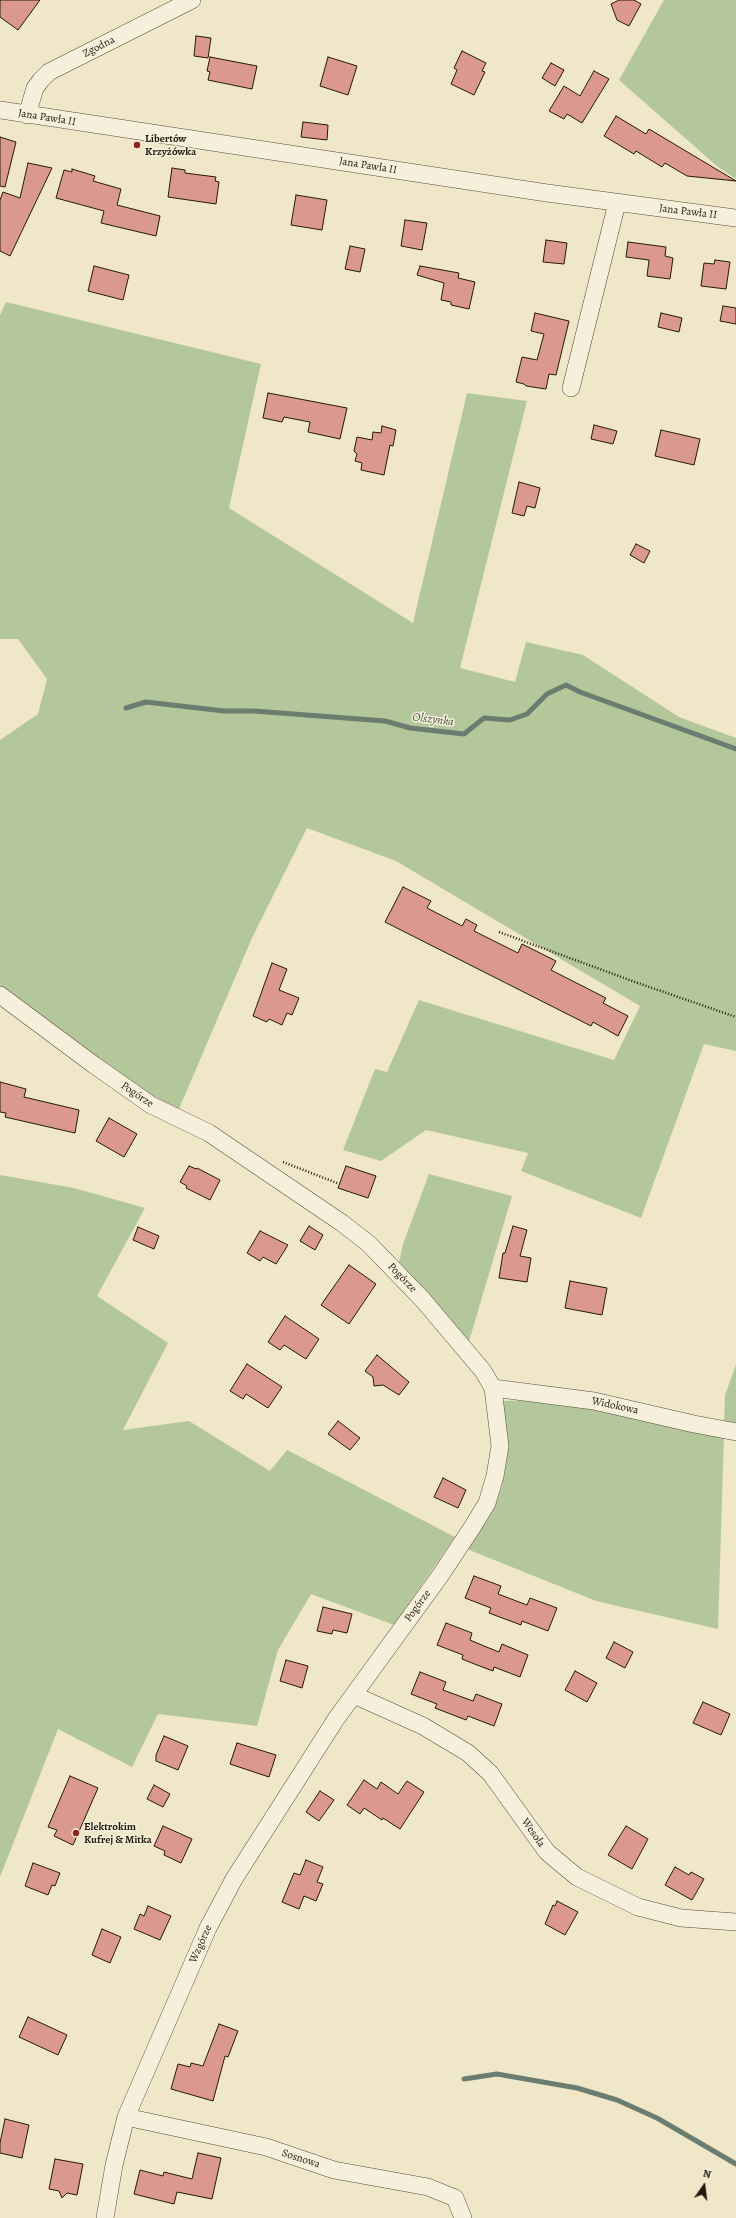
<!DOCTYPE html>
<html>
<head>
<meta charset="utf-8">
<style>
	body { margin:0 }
	#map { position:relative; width:736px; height:2218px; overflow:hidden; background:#f0e7c8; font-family:Alegreya,serif }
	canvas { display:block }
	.north { position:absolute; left:684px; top:2166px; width:40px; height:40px; -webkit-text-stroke:3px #f5efdb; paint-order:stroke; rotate:14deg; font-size:11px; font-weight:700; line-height:16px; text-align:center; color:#24180c }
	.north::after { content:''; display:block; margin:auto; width:14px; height:18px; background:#24180c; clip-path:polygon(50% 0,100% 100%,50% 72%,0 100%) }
</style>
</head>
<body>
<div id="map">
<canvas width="736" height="2218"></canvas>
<div class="north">N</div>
</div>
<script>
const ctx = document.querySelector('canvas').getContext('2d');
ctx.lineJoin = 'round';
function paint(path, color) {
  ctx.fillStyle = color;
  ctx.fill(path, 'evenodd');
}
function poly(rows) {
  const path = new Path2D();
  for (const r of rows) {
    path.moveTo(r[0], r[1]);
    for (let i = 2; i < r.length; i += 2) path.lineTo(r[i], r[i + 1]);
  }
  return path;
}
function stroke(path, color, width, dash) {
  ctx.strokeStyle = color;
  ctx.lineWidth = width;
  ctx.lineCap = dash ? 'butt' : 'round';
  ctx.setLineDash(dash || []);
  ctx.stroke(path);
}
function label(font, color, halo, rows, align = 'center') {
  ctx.font = font + ' Alegreya,serif';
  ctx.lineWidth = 3;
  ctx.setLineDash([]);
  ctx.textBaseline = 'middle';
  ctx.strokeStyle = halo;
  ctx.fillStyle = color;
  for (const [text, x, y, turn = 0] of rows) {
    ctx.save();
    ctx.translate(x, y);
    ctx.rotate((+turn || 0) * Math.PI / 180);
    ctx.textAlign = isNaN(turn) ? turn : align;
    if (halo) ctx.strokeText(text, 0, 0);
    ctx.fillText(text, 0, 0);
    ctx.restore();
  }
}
paint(poly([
	[664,0,736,0,736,179,718,167,619,80],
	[6,302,261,364,229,508,413,623,467,393,527,401,460,668,515,682,526,642,583,655,679,717,736,738,736,1051,704,1044,641,1218,521,1171,528,1153,426,1130,381,1161,343,1150,375,1069,387,1072,419,1000,614,1060,640,1006,396,861,307,828,252,938,179,1109,155,1100,0,987,0,740,38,714,47,679,18,639,0,639,0,315],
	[429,1174,512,1196,467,1348,398,1266,403,1244],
	[0,1175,74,1188,145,1208,97,1296,168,1343,123,1430,189,1421,270,1471,287,1450,455,1537,394,1625,311,1594,278,1650,257,1726,158,1714,132,1767,58,1729,0,1877],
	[736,1365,736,1426,724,1424,725,1395],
	[536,1400,573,1403,724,1433,718,1629,596,1601,467,1549,494,1507,502,1486,507,1456,502,1401]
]), '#b4c79b');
stroke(poly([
	[126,708,146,702,224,711,254,711,385,721,410,728,464,734,484,718,510,720,527,714,547,694,566,685,580,692,736,749],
	[464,2079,497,2074,577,2088,617,2100,657,2118,736,2164]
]), '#6b7d70', 5);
const building = poly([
	[0,0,40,0,18,30,0,17,0,0],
	[619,0,634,0,641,4,629,26,617,20,611,4,619,0],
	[196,36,211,38,208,58,194,56,196,36],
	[462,51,486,63,482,71,485,72,474,95,451,84,457,70,454,68,462,51],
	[210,57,257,66,252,89,208,80,210,72,207,71,210,57],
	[328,57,357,66,348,95,320,86,328,57],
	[551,63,564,70,555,86,542,78,551,63],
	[594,71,609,79,582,123,567,114,564,119,549,111,564,86,580,96,594,71],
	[616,116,646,134,649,129,736,181,687,176,665,163,662,167,636,151,634,154,604,136,616,116],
	[303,122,328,125,327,140,301,137,303,122],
	[0,137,16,142,5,187,0,186,0,137],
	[28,163,52,168,10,256,0,251,0,200,3,192,20,198,28,163],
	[172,168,185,170,185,173,216,177,215,181,219,182,216,204,168,197,172,168],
	[72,169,95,176,93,181,121,189,117,205,160,216,156,236,101,223,104,211,56,198,64,170,72,172,72,169],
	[296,195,327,200,322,230,291,225,296,195],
	[405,220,427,223,422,250,401,246,405,220],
	[546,240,567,243,564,264,543,262,546,240],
	[628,242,666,247,665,256,673,258,670,279,647,276,649,260,626,257,628,242],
	[350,246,365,249,360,272,345,269,350,246],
	[715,260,730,262,726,289,701,286,704,263,714,264,715,260],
	[94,266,129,275,123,300,88,291,94,266],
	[420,266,459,273,458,278,475,282,469,309,451,305,451,302,441,300,444,283,417,275,420,266],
	[723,306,736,308,736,324,720,321,723,306],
	[535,313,569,321,556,375,549,374,546,389,526,386,524,384,516,382,522,357,537,360,544,334,531,331,535,313],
	[661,313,682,318,679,332,658,327,661,313],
	[268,393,347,408,340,439,308,432,310,422,284,417,282,422,263,418,268,393],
	[594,425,617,431,613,444,591,439,594,425],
	[382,426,396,430,393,446,390,445,384,475,361,470,362,463,355,461,357,454,354,451,357,437,372,440,373,432,381,433,382,426],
	[661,430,700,439,694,465,655,456,661,430],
	[519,482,540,488,535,508,527,506,524,516,512,513,519,482],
	[636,544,650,551,644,563,630,555,636,544],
	[403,887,431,901,427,908,462,926,466,919,477,925,474,931,518,953,522,944,556,961,551,970,606,998,603,1003,628,1016,618,1036,593,1022,591,1026,385,922,403,887],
	[272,963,287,969,279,990,299,998,292,1015,287,1013,282,1025,269,1019,267,1022,253,1016,272,963],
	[0,1082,26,1089,24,1097,79,1110,75,1133,5,1117,6,1113,0,1112,0,1082],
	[109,1118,137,1134,124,1157,96,1141,109,1118],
	[189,1166,196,1169,197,1168,220,1180,210,1200,186,1188,187,1186,180,1182,189,1166],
	[346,1166,376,1176,368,1198,338,1188,346,1166],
	[309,1226,323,1235,315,1250,300,1241,309,1226],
	[513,1226,527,1230,520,1256,531,1258,527,1282,499,1278,503,1253,505,1253,513,1226],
	[138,1227,159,1236,154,1249,133,1240,138,1227],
	[260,1231,288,1245,276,1264,263,1257,260,1261,247,1253,260,1231],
	[349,1265,376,1284,349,1324,321,1305,349,1265],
	[570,1281,607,1288,602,1315,565,1308,570,1281],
	[285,1316,319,1339,306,1359,284,1345,280,1350,268,1342,285,1316],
	[377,1355,409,1382,399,1395,383,1385,374,1386,373,1377,365,1371,377,1355],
	[247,1364,282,1387,268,1408,246,1394,243,1399,230,1391,247,1364],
	[338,1421,360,1438,350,1450,328,1434,338,1421],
	[443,1478,466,1490,458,1508,434,1497,443,1478],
	[474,1576,501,1586,498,1594,527,1605,530,1598,557,1608,548,1631,522,1621,521,1625,489,1613,491,1608,465,1598,474,1576],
	[323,1607,352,1614,347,1633,333,1630,332,1634,317,1631,323,1607],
	[446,1623,472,1633,470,1640,484,1646,499,1652,502,1644,528,1655,520,1677,494,1667,493,1671,477,1665,462,1659,463,1655,437,1645,446,1623],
	[614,1642,633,1652,625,1668,606,1658,614,1642],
	[286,1660,308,1666,302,1688,280,1681,286,1660],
	[575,1671,597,1683,587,1702,565,1690,575,1671],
	[420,1672,446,1682,443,1690,473,1701,476,1694,502,1704,494,1726,468,1716,466,1720,435,1708,437,1704,411,1694,420,1672],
	[703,1702,730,1714,721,1735,693,1723,703,1702],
	[164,1736,188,1746,178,1770,156,1761,156,1755,164,1736],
	[237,1743,276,1755,269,1777,230,1764,237,1743],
	[70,1776,98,1788,73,1845,54,1836,57,1830,48,1827,70,1776],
	[364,1780,377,1789,381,1782,398,1794,407,1781,424,1792,400,1829,383,1818,382,1820,364,1808,360,1814,347,1805,364,1780],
	[154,1785,170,1794,163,1807,147,1799,154,1785],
	[320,1791,334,1800,319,1821,306,1812,320,1791],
	[163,1826,192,1839,181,1863,164,1855,165,1851,154,1846,163,1826],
	[626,1826,648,1839,632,1869,608,1855,626,1826],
	[306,1860,323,1867,317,1882,323,1884,316,1901,304,1896,299,1909,282,1902,294,1873,300,1875,306,1860],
	[33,1863,60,1873,55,1886,52,1885,48,1895,25,1886,33,1863],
	[675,1867,689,1875,691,1872,704,1879,692,1900,665,1885,675,1867],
	[557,1901,578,1912,565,1935,545,1924,553,1905,555,1906,557,1901],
	[148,1906,171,1916,160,1940,134,1929,140,1914,144,1916,148,1906],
	[102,1929,121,1937,110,1963,92,1955,102,1929],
	[28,2017,67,2035,58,2055,19,2037,28,2017],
	[219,2024,238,2031,228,2057,225,2056,213,2101,171,2089,178,2064,190,2067,191,2063,203,2066,219,2024],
	[5,2119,29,2125,22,2158,0,2153,0,2143,5,2119],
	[198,2153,221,2158,212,2199,177,2192,174,2204,134,2194,140,2170,163,2176,164,2172,192,2179,198,2153],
	[55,2159,83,2164,77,2195,67,2193,62,2198,59,2191,49,2189,55,2159]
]);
paint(building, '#db998d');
stroke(building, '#24180c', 1);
const minor = poly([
	[0,110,547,193,736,218],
	[27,115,35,88,41,80,49,72,192,0],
	[571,388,617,203],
	[0,995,94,1065,151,1105,209,1133,342,1223,369,1244,423,1300,483,1371,493,1388,500,1446,495,1476,487,1503,473,1526,440,1576,336,1719,234,1879,208,1928,126,2117,114,2165,105,2218],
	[493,1388,594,1401,694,1424,736,1432],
	[354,1695,423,1726,468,1753,490,1773,547,1852,577,1877,638,1907,681,1918,736,1922],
	[126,2117,266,2147,334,2170,428,2187,455,2198,463,2218]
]);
stroke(minor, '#574c3b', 18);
stroke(poly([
	[499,932,635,982,736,1017],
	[283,1162,337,1183]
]), '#24180c', 2.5, [1, 2]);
stroke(minor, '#f5efdb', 17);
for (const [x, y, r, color] of [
	[137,145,4,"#8f2418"],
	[76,1833,4,"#8f2418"]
]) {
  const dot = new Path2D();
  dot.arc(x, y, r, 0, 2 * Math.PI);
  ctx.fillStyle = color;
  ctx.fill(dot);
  stroke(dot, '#f5efdb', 1.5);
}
label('11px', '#24180c', '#f5efdb', [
	["Zgodna",99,47,-27],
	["Jana Pawła II",47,118,9],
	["Jana Pawła II",368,166,9],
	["Jana Pawła II",688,212,7],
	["Pogórze",137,1095,34],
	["Pogórze",402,1278,46],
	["Widokowa",615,1406,12],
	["Pogórze",418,1606,-54],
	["Wesoła",533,1833,55],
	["Wzgórze",201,1944,-66],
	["Sosnowa",301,2159,18]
]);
label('bold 11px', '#24180c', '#f5efdb', [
	["Libertów",145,139],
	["Krzyżówka",145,152],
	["Elektrokim",84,1827],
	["Kufrej & Mitka",84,1840]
], 'left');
label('italic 12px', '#4d5346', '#f5efdb', [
	["Olszynka",433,720,7]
]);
</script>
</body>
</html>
